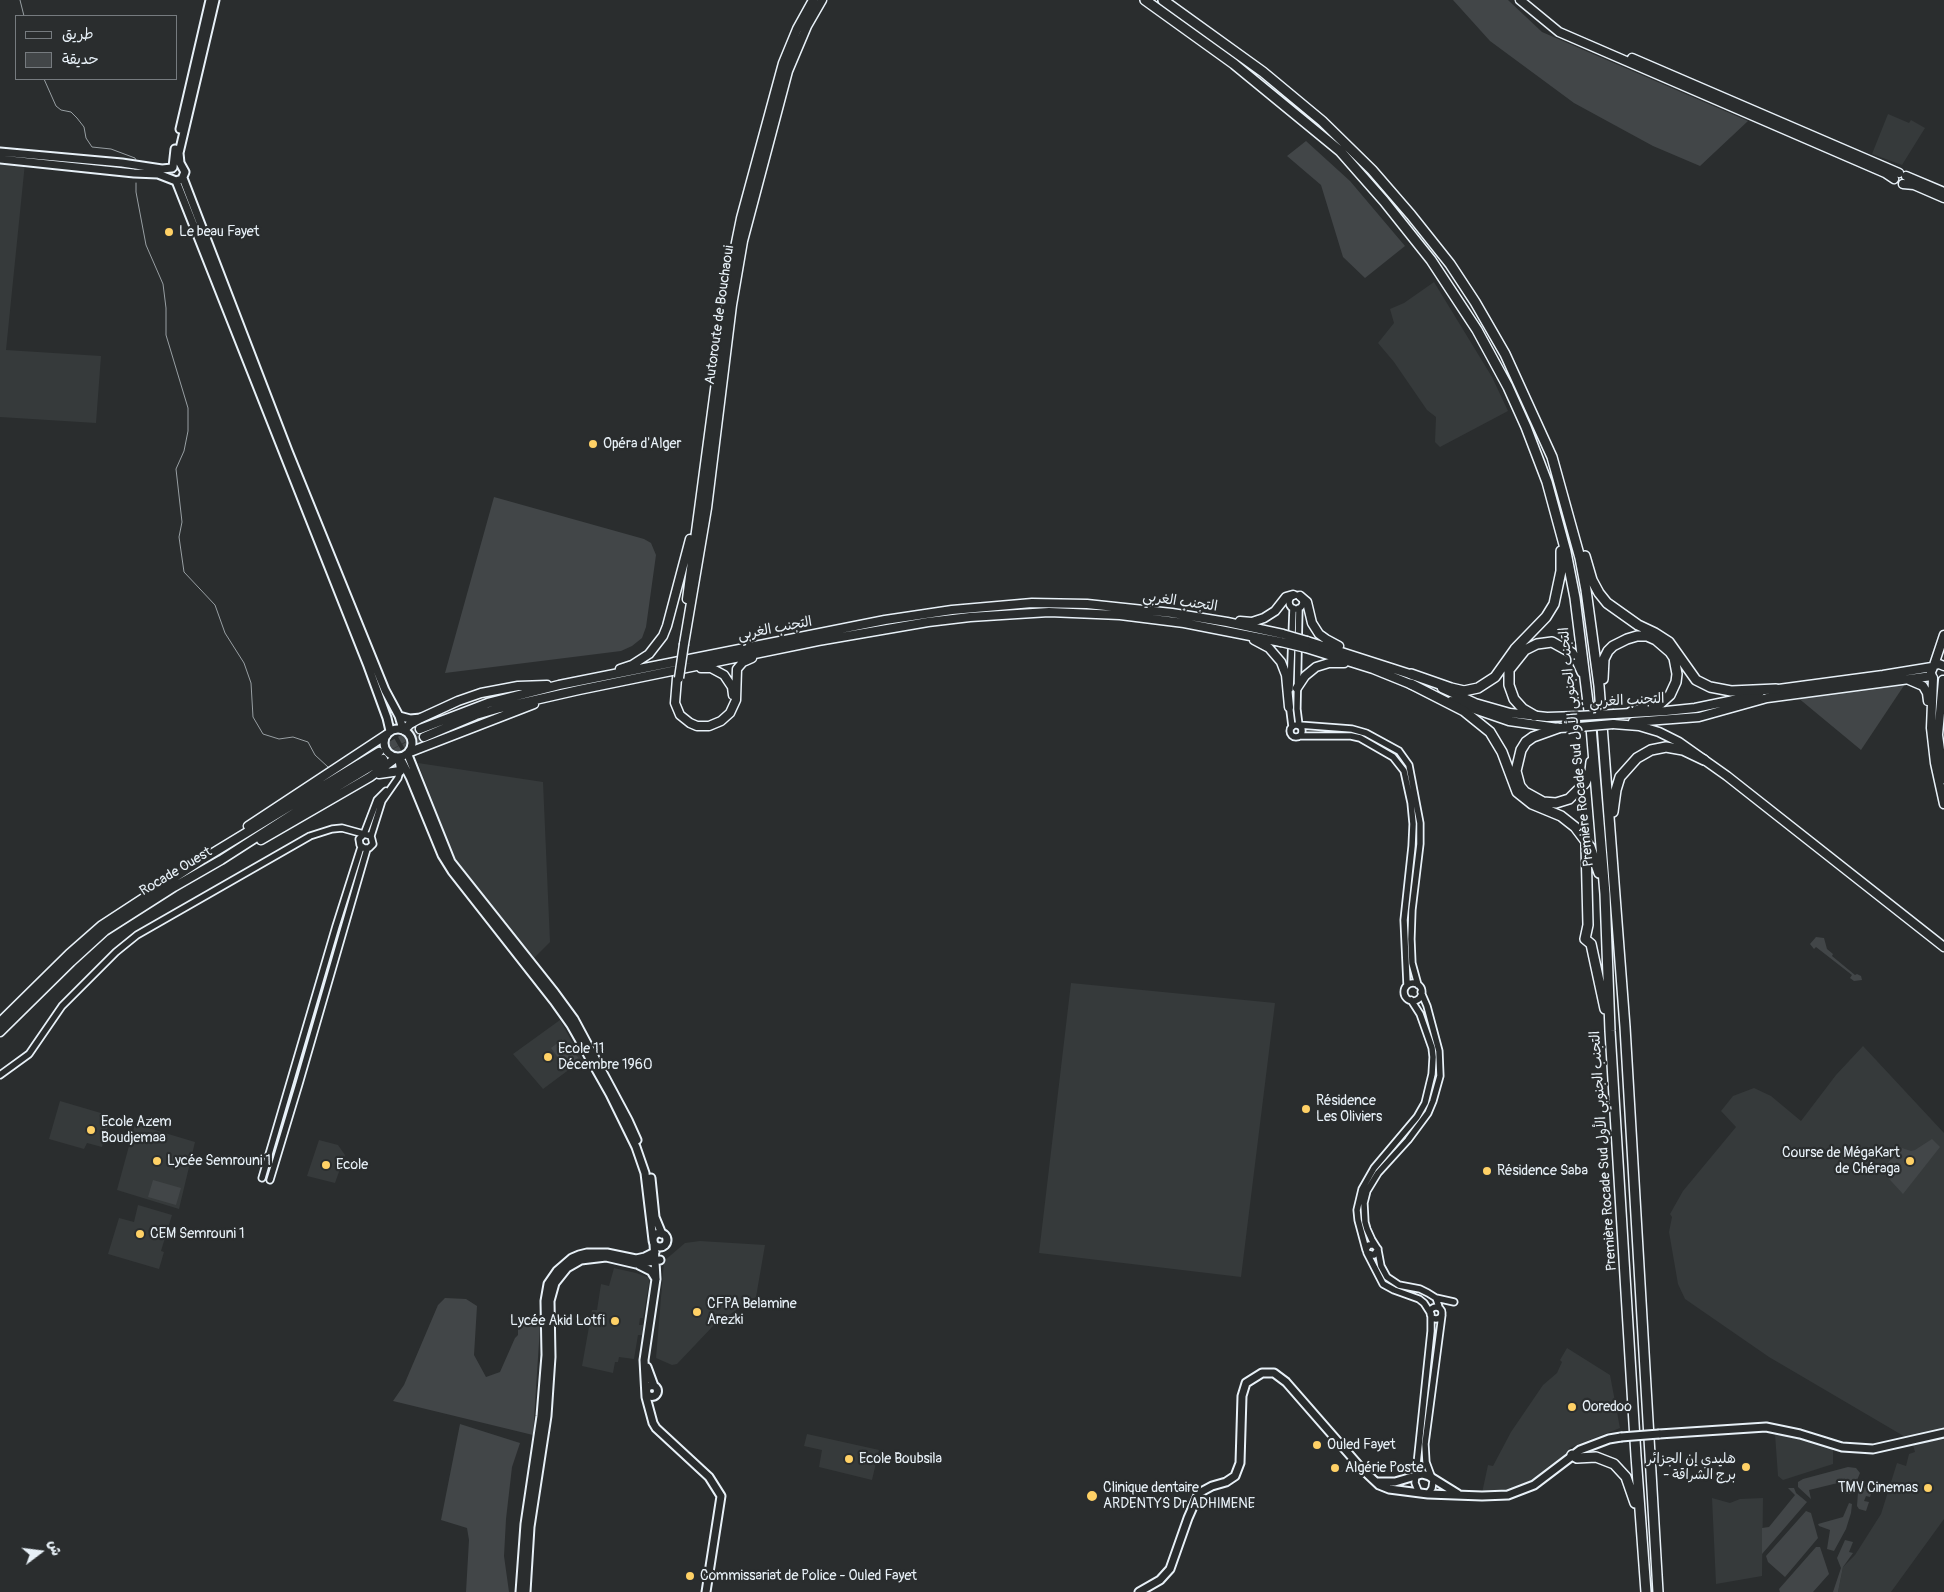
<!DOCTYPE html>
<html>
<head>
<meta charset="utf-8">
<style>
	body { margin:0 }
	#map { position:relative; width:1944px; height:1592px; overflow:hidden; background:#2a2d2e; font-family:Pangolin,"Playpen Sans Arabic",sans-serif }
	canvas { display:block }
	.legend { position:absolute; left:15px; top:15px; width:162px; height:65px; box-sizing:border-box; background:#2a2d2e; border:1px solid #767b7f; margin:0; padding:6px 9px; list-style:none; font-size:15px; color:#e8f1f8 }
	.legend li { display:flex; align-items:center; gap:10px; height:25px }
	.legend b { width:25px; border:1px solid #767b7f }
	.north { position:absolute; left:15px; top:1527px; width:50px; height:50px; -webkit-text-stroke:4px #2a2d2e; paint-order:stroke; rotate:75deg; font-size:14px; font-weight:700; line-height:20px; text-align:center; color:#e8f1f8 }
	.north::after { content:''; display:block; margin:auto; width:18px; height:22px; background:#e8f1f8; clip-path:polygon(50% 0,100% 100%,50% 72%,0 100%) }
</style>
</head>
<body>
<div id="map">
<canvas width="1944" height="1592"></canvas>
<ul class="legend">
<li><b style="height:6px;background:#2a2d2e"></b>طريق</li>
<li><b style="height:14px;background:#424648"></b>حديقة</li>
</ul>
<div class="north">ش</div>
</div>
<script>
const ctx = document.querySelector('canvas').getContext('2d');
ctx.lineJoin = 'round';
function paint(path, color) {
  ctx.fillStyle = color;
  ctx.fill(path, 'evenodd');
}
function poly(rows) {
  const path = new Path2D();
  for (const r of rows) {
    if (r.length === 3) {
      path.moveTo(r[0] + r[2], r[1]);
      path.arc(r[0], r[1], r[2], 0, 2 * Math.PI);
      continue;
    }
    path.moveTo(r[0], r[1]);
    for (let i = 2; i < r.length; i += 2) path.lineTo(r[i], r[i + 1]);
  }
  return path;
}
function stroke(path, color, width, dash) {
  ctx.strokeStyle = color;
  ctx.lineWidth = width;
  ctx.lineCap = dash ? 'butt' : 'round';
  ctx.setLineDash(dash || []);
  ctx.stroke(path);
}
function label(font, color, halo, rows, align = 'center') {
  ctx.font = font + ' Pangolin,"Playpen Sans Arabic",sans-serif';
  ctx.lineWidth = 4.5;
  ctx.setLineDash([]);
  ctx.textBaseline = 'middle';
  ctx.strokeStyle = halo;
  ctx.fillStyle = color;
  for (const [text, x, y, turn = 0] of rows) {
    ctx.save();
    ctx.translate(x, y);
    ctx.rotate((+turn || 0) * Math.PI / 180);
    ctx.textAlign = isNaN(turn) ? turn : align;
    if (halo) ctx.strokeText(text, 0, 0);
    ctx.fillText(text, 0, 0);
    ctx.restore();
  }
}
paint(poly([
	[1888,114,1909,123,1911,120,1925,128,1902,165,1872,154],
	[0,161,25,163,6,350,101,356,96,423,0,417],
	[1434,282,1492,377,1508,411,1440,447,1435,442,1436,417,1427,410,1394,362,1378,343,1394,323,1390,309,1404,303],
	[418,763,543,782,550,942,534,958,474,888,455,860],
	[1071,983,1275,1003,1241,1277,1039,1253],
	[560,1020,582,1060,543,1089,513,1054],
	[1863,1046,1944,1133,1944,1428,1907,1438,1769,1357,1685,1299,1678,1284,1669,1232,1672,1217,1670,1214,1683,1191,1736,1127,1721,1111,1733,1096,1754,1088,1771,1096,1801,1121,1836,1075],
	[60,1101,111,1116,102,1147,87,1143,84,1149,49,1139],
	[135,1124,195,1142,179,1209,117,1190],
	[319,1140,338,1145,345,1155,335,1183,307,1176],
	[138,1205,172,1215,161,1251,164,1252,159,1269,108,1254,119,1218,134,1222],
	[700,1241,765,1245,756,1297,714,1325,677,1364,672,1365,656,1358,664,1261,685,1243],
	[614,1268,636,1273,650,1278,643,1318,640,1318,639,1325,643,1325,642,1335,638,1335,634,1359,619,1357,618,1362,615,1362,613,1373,582,1366,592,1310,597,1310,601,1284,609,1286],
	[1567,1348,1610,1375,1620,1428,1569,1448,1572,1452,1540,1478,1511,1492,1482,1493,1488,1465,1493,1466,1511,1432,1543,1385,1557,1373,1562,1362,1560,1360],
	[807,1434,879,1450,872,1480,819,1467,822,1450,804,1446],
	[1775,1434,1783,1435,1791,1438,1795,1437,1833,1448,1833,1464,1783,1480,1778,1476],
	[1936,1437,1944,1437,1944,1519,1891,1592,1838,1592,1843,1567,1855,1555,1881,1514,1897,1463,1906,1466,1909,1454,1915,1452,1913,1445],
	[1712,1498,1730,1503,1740,1499,1763,1498,1762,1576,1716,1584]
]), '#363a3b');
paint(poly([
	[1453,0,1508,0,1542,32,1748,121,1700,166,1653,146,1574,103,1490,41],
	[1306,141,1350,181,1405,246,1365,278,1343,257,1321,185,1287,156],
	[494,497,644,539,651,543,656,555,646,627,642,638,632,646,621,651,445,673],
	[1905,684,1861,750,1797,697],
	[1816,937,1824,938,1827,949,1833,954,1832,956,1855,975,1857,974,1861,976,1862,980,1854,981,1850,978,1852,975,1816,947,1814,949,1810,944],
	[563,1039,580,1060,567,1070,551,1048],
	[1932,1139,1940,1147,1903,1194,1881,1170,1902,1148,1911,1151,1915,1150],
	[153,1180,181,1188,176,1205,148,1197],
	[445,1298,466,1299,477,1306,474,1355,486,1377,500,1372,515,1338,518,1335,518,1318,533,1322,540,1327,533,1435,393,1401,404,1385,438,1305],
	[460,1424,520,1443,512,1467,506,1519,504,1556,509,1592,466,1592,469,1540,467,1528,441,1520],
	[1848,1467,1856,1468,1860,1473,1853,1490,1850,1494,1845,1494,1846,1490,1852,1488,1850,1480,1809,1490,1811,1499,1798,1487,1798,1482,1803,1479],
	[1864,1487,1873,1488,1870,1497,1866,1496,1864,1501,1869,1502,1866,1511,1859,1509,1857,1506,1858,1492],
	[1788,1488,1794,1488,1796,1493,1807,1502,1762,1554,1762,1528,1769,1527,1795,1495],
	[1849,1503,1852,1504,1851,1513,1846,1529,1834,1551,1827,1549,1830,1530,1819,1526,1818,1524,1843,1517],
	[1806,1511,1811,1513,1818,1538,1785,1577,1768,1562,1766,1556],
	[1845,1540,1853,1542,1849,1552,1853,1553,1843,1567,1838,1592,1833,1592,1841,1568,1837,1558],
	[1816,1547,1820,1547,1829,1574,1813,1592,1780,1592,1779,1589]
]), '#424648');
stroke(poly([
	[20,0,24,16],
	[44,79,56,106,61,110,71,112,77,118,84,127,86,138,92,147,111,149,135,158,137,162],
	[136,183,136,192,146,245,163,284,166,308,166,335,188,408,188,431,184,451,176,469,182,522,179,537,184,572,215,605,225,633,244,663,251,683,253,717,263,734,279,739,293,737,308,742,315,755,328,767]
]), '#989fa3', 1);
stroke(poly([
	[379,752,420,729],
	[383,759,424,737]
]), '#464a4c', 8, [8, 4]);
const tertiary = poly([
	[1296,602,7],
	[1290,689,1293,608],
	[1289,703,1292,727],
	[1299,725,1352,729,1366,733,1399,751,1409,765,1420,823,1420,844,1412,910,1411,939,1412,963,1418,985],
	[1299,725,1297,709,1299,608],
	[1296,731,6],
	[1300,736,1351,736,1360,738,1393,757,1404,771,1411,803,1413,824,1412,846,1404,920,1407,985],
	[364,834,377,800,386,791],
	[371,836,382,801,398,778,400,771,398,758],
	[1413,992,9],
	[0,1075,29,1054,62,1006,116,952,137,935,310,836,332,829,342,828,371,836,373,844,369,848,364,848,360,845,359,839,363,835],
	[262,1178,336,926,361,847],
	[270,1180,299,1084,367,849],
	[1377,1248,1374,1245,1369,1245,1366,1249,1367,1253,1374,1255,1378,1249,1377,1248,1372,1240,1367,1229,1365,1222,1364,1203,1367,1191,1378,1173,1408,1140,1428,1113,1433,1101,1440,1076,1439,1051,1427,1006,1421,992],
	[1366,1250,1358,1220,1357,1210,1362,1189,1374,1168,1417,1117,1425,1103,1432,1074,1433,1057,1432,1048,1420,1014,1411,1000],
	[1378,1250,1381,1266,1387,1277,1399,1285,1420,1289,1428,1293,1436,1298,1439,1307],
	[1367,1253,1383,1284,1394,1290,1419,1299,1424,1303,1431,1314],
	[1436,1298,1454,1302],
	[1436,1313,6],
	[1419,1493,1415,1483,1431,1331,1431,1315],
	[1428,1494,1432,1488,1433,1481,1426,1462,1425,1444,1442,1315]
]);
const secondary = poly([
	[180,129,210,0],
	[0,152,122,163,162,169,172,168],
	[0,159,134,173,158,174,176,181,182,179,185,172,180,163,179,153,215,0],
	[173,167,175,149],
	[183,178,288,451,385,690,399,716,403,729],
	[176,181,368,666,387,718,390,731],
	[399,716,410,719,421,718],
	[398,743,14],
	[408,755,451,862,555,993,574,1019,628,1120,637,1140],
	[400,758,410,777,442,855,452,871,554,1001,571,1025,610,1094,636,1147,645,1173,653,1240],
	[651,1178,655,1217,662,1234],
	[660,1240,7],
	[654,1244,656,1279,644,1360,646,1397,653,1423,656,1428,709,1477,721,1496,706,1592],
	[639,1265,651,1271,656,1279],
	[647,1367,654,1386],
	[652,1391,5.5],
	[1659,1434,1766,1427,1800,1434,1842,1447,1873,1449,1944,1433],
	[1378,1482,1395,1482,1422,1474,1429,1476,1458,1494],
	[520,1592,525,1524,541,1416,546,1355,545,1301,548,1284,557,1271,572,1258,579,1255,587,1253,607,1253,636,1259,645,1257,655,1252],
	[526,1592,530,1527,547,1416,551,1357,550,1301,555,1283,567,1268,581,1260,606,1257,636,1264,660,1260],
	[1139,1592,1160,1580,1170,1569,1188,1518,1199,1493,1212,1486,1226,1482,1235,1476,1240,1463,1242,1396,1246,1383,1262,1373,1274,1373,1286,1382,1362,1469,1379,1485,1389,1489,1428,1494,1482,1496,1508,1495,1534,1485,1580,1450,1609,1439,1621,1437]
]);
const trunk = poly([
	[1520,0,1559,32,1885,173,1894,179],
	[1632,58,1899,173],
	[1906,176,1944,192],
	[1903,184,1914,185,1944,198],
	[1300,596,1307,602,1312,623,1319,634,1326,639,1339,646],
	[687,599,732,262,741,218,783,63,797,29,813,0],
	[1240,621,1252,622,1264,618,1275,611,1286,597,1293,595],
	[1254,640,1269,648,1281,662,1286,675,1289,707],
	[1307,641,1416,676],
	[684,644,707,508,732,305,743,241,788,71,807,26,822,0],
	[1306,648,1373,669,1415,686],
	[1934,665,1944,635],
	[701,668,711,668,724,675,732,687,733,695],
	[620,669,632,665,649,654,663,636,667,626,690,539],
	[1931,672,1934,665,1939,664,1944,666],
	[677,678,675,703,680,715,690,723,697,726,709,726,721,721,730,713,736,700,737,669,743,662,752,658],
	[1933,678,1931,728,1935,763,1944,804],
	[1909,680,1923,686,1927,693,1928,701],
	[1943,680,1938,735,1944,779],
	[1297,688,1305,676,1316,667,1329,663,1344,663],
	[1442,688,1475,703,1510,713,1547,717,1578,716],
	[1771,690,1883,675,1932,667],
	[1451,701,1509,721,1558,728,1579,727],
	[1614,714,1666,711,1695,708,1729,701,1760,692],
	[1633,722,1699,717,1767,698,1932,676],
	[1613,724,1639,726,1659,732,1679,742,1727,776,1944,947],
	[420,729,488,703,559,685,885,620,952,610,1032,603,1087,604,1172,613,1227,622,1283,634],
	[404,730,410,724,421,718,458,701,481,693,518,686,547,685],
	[424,737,476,715,500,708,579,690,818,641,928,622,970,617,1049,612,1120,615,1184,623,1281,642],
	[410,752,534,704],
	[379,774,400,771],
	[248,826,386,735],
	[261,840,370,777,396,758],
	[0,1022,69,954,102,925,203,859,379,752],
	[0,1032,71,962,105,931,174,887,221,860,305,806,383,759]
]);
const motorway = poly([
	[1145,0,1234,64,1340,151,1384,201,1431,260,1477,330,1508,387,1526,427,1547,482,1566,552,1575,598,1591,727,1605,894,1610,1031,1636,1456,1646,1592],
	[1163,0,1263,72,1322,121,1372,170,1411,215,1450,264,1475,302,1505,354,1552,457,1580,558,1586,590,1599,686,1625,1027,1658,1592],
	[1585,556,1592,580,1599,593,1607,603,1638,625,1655,633,1669,642,1696,680,1710,687,1731,691,1776,689],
	[1411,674,1451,688,1464,691,1478,688,1495,677,1515,649,1546,617,1554,604,1561,571,1561,551],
	[1603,679,1604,659,1608,651,1613,646,1627,639,1637,636,1647,636,1656,640,1670,652,1674,658,1677,674,1676,682,1670,695,1660,704,1631,712],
	[1411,684,1464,711,1490,732,1502,752,1517,792,1532,804,1561,816,1575,827,1590,847,1599,873],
	[1535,716,1523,709,1514,699,1509,685,1509,670,1525,650,1537,644,1552,642,1572,653,1578,663,1582,672],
	[1558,728,1533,737,1526,742,1521,750,1516,771,1520,786,1525,792,1543,802,1556,803,1569,799,1585,783,1590,771,1591,762],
	[1613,812,1616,790,1620,777,1637,758,1651,750,1666,747,1683,750,1704,760],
	[1586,845,1588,925,1585,939,1591,944,1605,1009],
	[1572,1455,1577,1458,1596,1457,1614,1464,1626,1477,1635,1503]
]);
stroke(tertiary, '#e8f1f8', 9);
stroke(secondary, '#e8f1f8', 11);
stroke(trunk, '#e8f1f8', 11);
stroke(motorway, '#e8f1f8', 12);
stroke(tertiary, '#2a2d2e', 5.5);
stroke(secondary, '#2a2d2e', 7);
stroke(trunk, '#2a2d2e', 8);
stroke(motorway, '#2a2d2e', 9);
const secondaryBridge = poly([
	[1621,1437,1659,1434]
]);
const trunkBridge = poly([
	[1283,634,1307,641],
	[1281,642,1306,648],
	[679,678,684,644],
	[1578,716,1614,714],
	[1579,727,1613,724]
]);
stroke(secondaryBridge, '#e8f1f8', 11, []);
stroke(trunkBridge, '#e8f1f8', 11, []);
stroke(secondaryBridge, '#2a2d2e', 7);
stroke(trunkBridge, '#2a2d2e', 8);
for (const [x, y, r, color] of [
	[169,232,5,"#ffd166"],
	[593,444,5,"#ffd166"],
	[548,1057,5,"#ffd166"],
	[1306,1109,5,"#ffd166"],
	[91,1130,5,"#ffd166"],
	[157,1161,5,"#ffd166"],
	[1910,1161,5,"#ffd166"],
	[326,1165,5,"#ffd166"],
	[1487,1171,5,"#ffd166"],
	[140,1234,5,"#ffd166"],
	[697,1312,5,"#ffd166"],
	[615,1321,5,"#ffd166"],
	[1572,1407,5,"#ffd166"],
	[1317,1445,5,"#ffd166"],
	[849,1459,5,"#ffd166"],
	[1746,1467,5,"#ffd166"],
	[1335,1468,5,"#ffd166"],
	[1928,1488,5,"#ffd166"],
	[1092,1496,6,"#ffd166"],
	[690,1576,5,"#ffd166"]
]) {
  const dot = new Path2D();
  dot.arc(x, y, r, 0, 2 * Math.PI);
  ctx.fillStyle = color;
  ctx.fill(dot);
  stroke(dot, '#2a2d2e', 2);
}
label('14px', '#e8f1f8', '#2a2d2e', [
	["Le beau Fayet",179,232],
	["Opéra d'Alger",603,444],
	["Ecole 11",558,1049],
	["Décembre 1960",558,1065],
	["Résidence",1316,1101],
	["Les Oliviers",1316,1117],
	["Ecole Azem",101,1122],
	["Boudjemaa",101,1138],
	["Course de MégaKart",1900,1153,"right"],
	["de Chéraga",1900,1169,"right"],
	["Lycée Semrouni 1",167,1161],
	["Ecole",336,1165],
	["Résidence Saba",1497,1171],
	["CEM Semrouni 1",150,1234],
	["CFPA Belamine",707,1304],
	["Arezki",707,1320],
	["Lycée Akid Lotfi",605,1321,"right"],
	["Ooredoo",1582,1407],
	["Ouled Fayet",1327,1445],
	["Ecole Boubsila",859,1459],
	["هليدي إن الجزائر",1736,1459,"right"],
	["- برج الشراقة",1736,1475,"right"],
	["Algérie Poste",1345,1468],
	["Clinique dentaire",1103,1488],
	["ARDENTYS Dr ADHIMENE",1103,1504],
	["TMV Cinemas",1918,1488,"right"],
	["Commissariat de Police - Ouled Fayet",700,1576]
], 'left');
label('14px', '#e8f1f8', '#2a2d2e', [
	["Autoroute de Bouchaoui",720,315,-82],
	["التجنب الغربي",1180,602,8],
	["التجنب الغربي",775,629,-11],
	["التجنب الغربي",1627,701,-3],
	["Première Rocade Sud التجنب الجنوبي الأول",1577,747,-96],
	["Rocade Ouest",176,872,-31],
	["Première Rocade Sud التجنب الجنوبي الأول",1604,1151,-94]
]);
</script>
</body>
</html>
